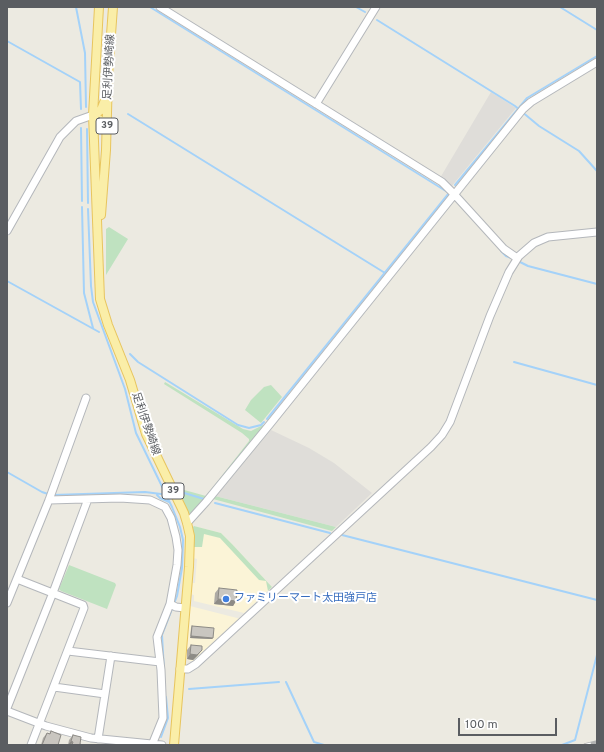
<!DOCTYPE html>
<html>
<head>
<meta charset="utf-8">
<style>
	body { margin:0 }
	#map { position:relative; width:604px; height:752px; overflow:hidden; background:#eceae1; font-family:Overpass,sans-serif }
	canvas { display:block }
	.frame { position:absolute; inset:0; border:8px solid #5a5d61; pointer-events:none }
	.scale { position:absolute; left:458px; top:718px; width:99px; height:18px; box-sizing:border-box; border:2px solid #5a5d61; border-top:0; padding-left:5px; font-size:12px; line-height:14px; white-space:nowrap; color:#5a5d61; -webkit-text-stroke:3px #fff; paint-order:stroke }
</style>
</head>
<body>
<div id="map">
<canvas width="604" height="752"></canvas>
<div class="frame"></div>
<div class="scale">100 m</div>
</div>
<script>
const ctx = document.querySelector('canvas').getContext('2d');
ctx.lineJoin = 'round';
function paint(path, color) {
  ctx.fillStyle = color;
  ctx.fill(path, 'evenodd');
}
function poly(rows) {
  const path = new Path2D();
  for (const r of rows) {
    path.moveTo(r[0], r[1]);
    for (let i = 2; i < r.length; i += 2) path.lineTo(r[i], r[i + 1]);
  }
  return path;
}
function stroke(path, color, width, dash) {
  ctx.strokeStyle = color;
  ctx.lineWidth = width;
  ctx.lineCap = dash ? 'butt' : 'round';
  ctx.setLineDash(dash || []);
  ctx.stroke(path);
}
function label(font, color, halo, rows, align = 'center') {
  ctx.font = font + ' Overpass,"Noto Sans JP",sans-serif';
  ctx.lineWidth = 4;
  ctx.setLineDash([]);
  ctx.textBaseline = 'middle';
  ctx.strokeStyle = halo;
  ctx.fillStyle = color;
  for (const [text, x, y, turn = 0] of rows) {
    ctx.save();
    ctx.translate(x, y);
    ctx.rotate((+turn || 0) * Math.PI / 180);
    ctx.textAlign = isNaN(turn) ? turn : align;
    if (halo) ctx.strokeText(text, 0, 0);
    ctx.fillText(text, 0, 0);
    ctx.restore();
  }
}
paint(poly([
	[194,526,221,533,232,544,272,587,244,613,194,601,194,595,190,594,191,583,195,583,197,559,193,558,193,547,197,547],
	[190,606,241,619,195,661,190,661,186,659]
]), '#fbf4d7');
paint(poly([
	[491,92,516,108,451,187,440,178],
	[271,430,309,448,334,463,372,493,336,527,215,496]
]), '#dfddd9');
paint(poly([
	[109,227,128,239,106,275,106,229],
	[165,382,243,429,251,431,263,425,265,426,190,518,177,488,206,496,249,441,249,439,242,433,164,384],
	[271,385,282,397,261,423,245,410,251,400,264,387],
	[215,496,336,527,332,531,213,499],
	[194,526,221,533,232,544,272,587,268,591,266,581,259,580,220,538,204,534,202,547,193,547,192,528],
	[69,565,115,583,116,585,107,609,61,591,59,589]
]), '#bfe2c0');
stroke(poly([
	[76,7,85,53,86,107],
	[150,7,449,193,267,419],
	[356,7,365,12],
	[560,7,597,30],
	[377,20,515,106,539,126,579,151,597,171],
	[7,41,80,82,81,109],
	[128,114,385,273],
	[81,128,82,201],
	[87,129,88,203],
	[455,185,527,98,597,56],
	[82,207,84,293,93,328],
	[88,209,91,286,93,302,125,389,136,433,172,507,180,527,183,540,182,568,177,596,162,635,164,671],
	[501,251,506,256,514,259],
	[518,261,528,266,597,284],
	[7,281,99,332],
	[130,354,138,362,238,425,249,428,261,425,264,422],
	[514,362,597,385],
	[7,472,42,492,48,494],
	[181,492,204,499],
	[53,495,145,492,161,494],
	[157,495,160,498,169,502],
	[215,503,330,533],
	[342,535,597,600],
	[286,682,314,742,324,745],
	[189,689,279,682],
	[161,737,168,718,166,697],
	[562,745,575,740,597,655]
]), '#a4d2f9', 2);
const minor = poly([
	[160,7,442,182,454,194,504,249,517,258],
	[316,104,376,7],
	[7,231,60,137,76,121,93,115],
	[49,500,120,498,150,500,165,507,171,518,176,537,178,550,177,565,170,604,157,637,161,670,163,718,152,745],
	[187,523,206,502,270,424,523,109,531,102,597,62],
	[17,579,83,605,84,608,31,745],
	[7,603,49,500,86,398],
	[170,604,176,607,185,608],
	[68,651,160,662],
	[180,669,188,669,196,664,431,447,442,435,450,422,490,316,509,272,519,256,534,243,548,237,597,232],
	[54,687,105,694],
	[7,708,54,590,88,499],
	[7,711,46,726,91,738,162,745],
	[98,739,111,656]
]);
const major = poly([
	[99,7,93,115,100,299,108,325,130,380,146,434,184,513,187,523,190,536,189,567,174,745],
	[105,100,101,110,93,115,100,120,107,128],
	[101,215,106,150,108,76,113,7]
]);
stroke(minor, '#b4b7bb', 9);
stroke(major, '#e8c55e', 10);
stroke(minor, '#fff', 7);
stroke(major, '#faeea8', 8);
const rail = poly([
	[585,745,597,742]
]);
stroke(rail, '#b2b3b3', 3.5);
stroke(rail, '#fff', 2, [6]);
paint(poly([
	[219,588,236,601,233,606,214,604,215,593],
	[192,626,212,639,190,638,191,628],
	[191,645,198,655,193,660,187,659,187,650],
	[51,731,58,745,41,745,43,738,47,733,49,734],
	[73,735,80,744,83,745,68,745,69,740]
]), '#adaaa5');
paint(poly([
	[218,599,236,601,233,606,214,604],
	[191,636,213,638,212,639,190,638],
	[202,650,198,655,193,660,187,659,190,654],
	[71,741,73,742,70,745,68,745]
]), '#8d8b86');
const building = poly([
	[219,588,237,590,236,601,218,599,219,588],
	[192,626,214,628,213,638,191,636,192,626],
	[191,645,202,646,202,650,197,655,190,654,191,645],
	[51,731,61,735,58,745,42,745,47,733,50,734,51,731],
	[73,735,81,737,80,744,83,745,72,745,73,742,71,741,73,735]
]);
paint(building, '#c9c6c0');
stroke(building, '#8d8b86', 1);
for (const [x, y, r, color] of [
	[226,599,4,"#3f7fe0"]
]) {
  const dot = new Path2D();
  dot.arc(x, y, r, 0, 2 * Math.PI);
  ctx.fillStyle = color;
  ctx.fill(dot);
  stroke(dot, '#fff', 1.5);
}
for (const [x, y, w] of [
	[107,126,22],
	[173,491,22]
]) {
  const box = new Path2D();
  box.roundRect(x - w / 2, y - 8, w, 16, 3);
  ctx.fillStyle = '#fff';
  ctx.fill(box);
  stroke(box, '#5a5d61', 1);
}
label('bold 10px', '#5a5d61', null, [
	["39",107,126],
	["39",173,491]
]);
label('11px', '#5a5d61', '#fff', [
	["足利伊勢崎線",110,67,-87],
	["足利伊勢崎線",145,424,71]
]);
label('11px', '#366cbe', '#fff', [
	["ファミリーマート太田強戸店",234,599]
], 'left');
</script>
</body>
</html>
